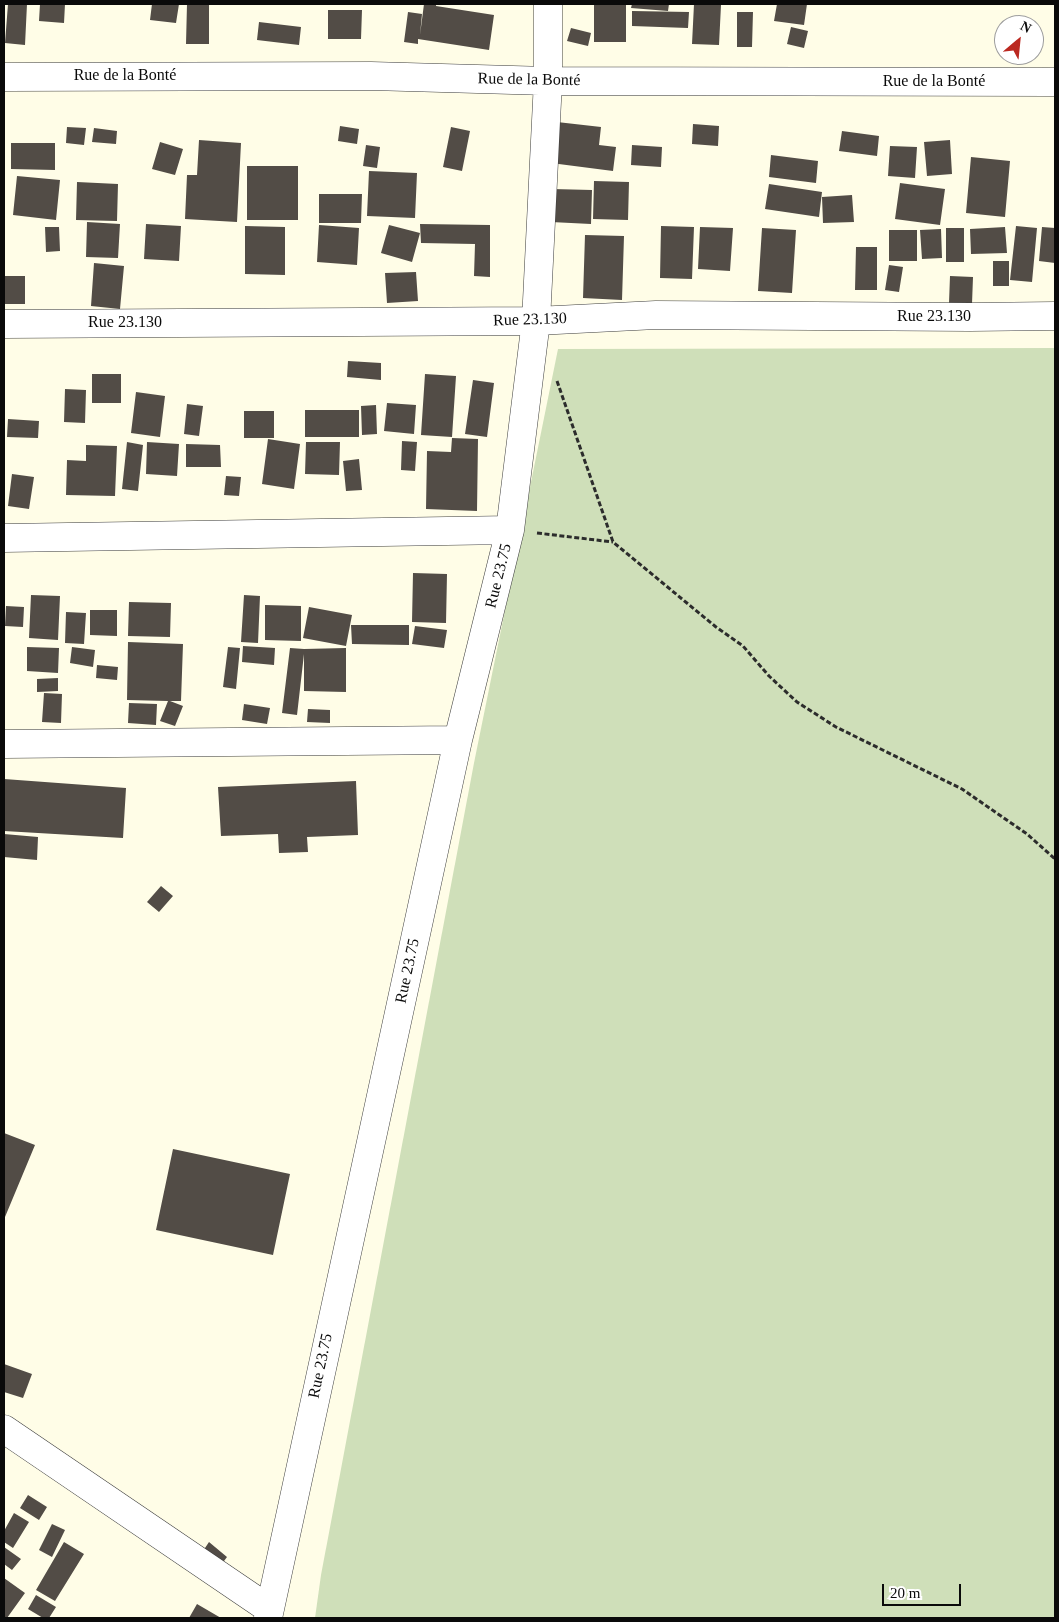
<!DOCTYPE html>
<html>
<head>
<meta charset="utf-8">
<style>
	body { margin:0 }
	#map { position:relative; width:1059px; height:1622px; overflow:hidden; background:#fffde7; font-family:"Times New Roman",serif }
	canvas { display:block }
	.frame { position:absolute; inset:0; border:5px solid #0a0a0a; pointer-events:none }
	.north { position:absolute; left:994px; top:15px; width:50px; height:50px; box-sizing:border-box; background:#fff; border:1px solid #9d9d9d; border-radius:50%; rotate:28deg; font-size:14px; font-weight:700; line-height:20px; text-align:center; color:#0a0a0a }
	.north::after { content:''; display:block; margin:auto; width:18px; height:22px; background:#bb2820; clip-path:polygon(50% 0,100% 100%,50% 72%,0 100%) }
	.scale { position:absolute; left:882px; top:1584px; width:79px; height:22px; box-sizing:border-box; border:2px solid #0a0a0a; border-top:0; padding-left:6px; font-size:15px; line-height:18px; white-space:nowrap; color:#0a0a0a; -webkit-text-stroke:4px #fff; paint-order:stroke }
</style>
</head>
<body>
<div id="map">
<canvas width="1059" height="1622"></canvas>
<div class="frame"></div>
<div class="north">N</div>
<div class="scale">20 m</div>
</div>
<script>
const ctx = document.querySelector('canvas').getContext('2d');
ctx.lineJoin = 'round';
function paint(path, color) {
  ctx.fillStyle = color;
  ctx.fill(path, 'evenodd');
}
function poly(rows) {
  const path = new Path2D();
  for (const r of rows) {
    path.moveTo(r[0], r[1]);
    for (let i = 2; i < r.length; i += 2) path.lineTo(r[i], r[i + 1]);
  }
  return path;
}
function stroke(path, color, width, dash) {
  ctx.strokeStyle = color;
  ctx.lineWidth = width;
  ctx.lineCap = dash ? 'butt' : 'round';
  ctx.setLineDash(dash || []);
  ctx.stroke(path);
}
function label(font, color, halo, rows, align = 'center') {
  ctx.font = font + ' "Times New Roman",serif';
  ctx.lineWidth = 5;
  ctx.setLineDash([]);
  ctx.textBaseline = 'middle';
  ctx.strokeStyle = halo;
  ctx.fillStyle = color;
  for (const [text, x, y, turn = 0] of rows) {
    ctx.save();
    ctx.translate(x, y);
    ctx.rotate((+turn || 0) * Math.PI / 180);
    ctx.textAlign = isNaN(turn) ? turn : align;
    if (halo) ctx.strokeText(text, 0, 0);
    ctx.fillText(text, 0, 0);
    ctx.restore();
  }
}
paint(poly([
	[1055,348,1055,1618,315,1618,321,1575,474,763,558,349]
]), '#cfdfb9');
paint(poly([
	[8,4,27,4,25,45,5,43],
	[40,4,65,4,64,23,39,21],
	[152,4,179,4,176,23,150,20],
	[187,4,209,4,209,44,186,44],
	[424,4,436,4,436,6,494,15,489,50,418,39,418,44,404,42,408,12,422,14,420,35],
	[594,4,626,4,626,42,594,42],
	[632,4,669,4,668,11,631,8],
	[694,4,721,5,719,45,692,44],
	[777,4,807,4,804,25,774,21],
	[328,10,362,10,361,39,328,39],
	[632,11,689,12,688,28,632,26],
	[737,12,753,12,752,47,737,47],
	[259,22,301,27,299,45,257,40],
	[791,27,808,31,804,48,787,44],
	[571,28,591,33,588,46,567,41],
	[557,122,601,127,599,145,616,147,613,171,551,163],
	[693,124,719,126,718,146,692,144],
	[340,126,359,129,357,144,338,141],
	[67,127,86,128,84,145,66,143],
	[451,127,470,131,462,171,443,167],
	[94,128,117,131,116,144,92,142],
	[842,131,879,136,877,156,839,151],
	[199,140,241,143,237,222,185,219,187,175,197,175],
	[950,140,952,174,927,176,924,142],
	[160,142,183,149,175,175,152,169],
	[11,143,55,143,55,170,11,169],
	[366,145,380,147,377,168,363,166],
	[632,145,662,147,661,167,631,165],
	[890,146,917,147,915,178,888,176],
	[771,155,818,161,816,183,769,177],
	[971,157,1010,161,1005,217,966,213],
	[247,166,298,166,298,220,247,220],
	[369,171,417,173,415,218,367,216],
	[17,176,60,180,56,220,13,215],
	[594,181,629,182,628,220,593,219],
	[77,182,118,184,117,221,76,220],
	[900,183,945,189,940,225,895,219],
	[769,184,822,192,819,217,765,209],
	[552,189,592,190,591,224,551,222],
	[319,194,362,194,361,223,319,223],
	[852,195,854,222,823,223,822,197],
	[87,222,120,224,118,258,86,257],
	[146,224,181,226,179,261,144,259],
	[420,224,490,225,490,277,474,276,475,244,421,243],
	[319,225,359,228,357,265,317,262],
	[389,225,420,233,412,262,381,253],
	[245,226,285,227,285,275,245,274],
	[661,226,694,227,692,279,660,278],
	[1016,226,1037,228,1032,282,1010,280],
	[45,227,59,227,60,251,46,252],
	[700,227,733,228,730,271,698,269],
	[1005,227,1007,253,971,254,970,229],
	[1042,227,1055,228,1055,263,1039,261],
	[762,228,796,230,792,293,758,291],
	[946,228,964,228,964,262,946,262],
	[941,229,942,258,922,259,920,230],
	[889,230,917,230,917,261,889,261],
	[585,235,624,236,622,300,583,298],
	[856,247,877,247,877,290,855,290],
	[993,261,1009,261,1009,286,993,286],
	[94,263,124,266,120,309,91,306],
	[889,265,903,267,899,292,885,290],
	[416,272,418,301,387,303,385,273],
	[4,276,25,276,25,304,4,304],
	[950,276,973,277,972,304,949,303],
	[348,361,381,363,381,380,347,377],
	[92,374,121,374,121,403,92,403],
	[425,374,456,376,452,437,421,435],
	[473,380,494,383,487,437,465,434],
	[65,389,86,390,85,423,64,422],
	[136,392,165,396,160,437,131,433],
	[387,403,416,405,414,434,384,431],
	[187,404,203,406,199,436,184,434],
	[376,405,377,434,362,435,361,406],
	[305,410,359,410,359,437,305,437],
	[244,411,274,411,274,438,244,438],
	[8,419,39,421,38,438,7,437],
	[452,438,478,439,477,511,426,509,427,451,451,452],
	[268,439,300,444,294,489,262,484],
	[402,441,417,442,415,471,401,470],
	[127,442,143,445,138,491,122,489],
	[147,442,179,444,177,476,146,474],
	[306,442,340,442,339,475,305,474],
	[186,444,220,445,221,467,186,467],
	[86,445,117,446,115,496,66,495,67,460,86,461],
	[359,459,362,490,346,491,343,461],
	[12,474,34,477,29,509,8,506],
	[226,476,241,477,239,496,224,495],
	[413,573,447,574,446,623,412,622],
	[31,595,60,596,58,640,29,638],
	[244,595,260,596,258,643,241,642],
	[129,602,171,603,170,637,128,636],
	[265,605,301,606,301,641,265,640],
	[6,606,24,607,23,627,5,626],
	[309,607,352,615,346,646,303,638],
	[90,610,117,610,117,636,90,635],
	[66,612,86,613,84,644,65,643],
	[351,625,409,625,409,645,352,644],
	[415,626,447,630,444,648,412,644],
	[128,642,183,644,181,701,170,701,183,706,175,726,160,721,168,701,127,700],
	[243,646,275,648,274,665,242,662],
	[27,647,59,648,58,673,27,671],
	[72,647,95,650,93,667,70,663],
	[228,647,240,648,236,689,223,687],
	[290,648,304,649,346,648,346,692,304,691,304,654,297,715,282,713],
	[97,665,118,667,117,680,96,678],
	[58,678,58,691,37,692,37,679],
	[44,693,62,694,61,723,42,722],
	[129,703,157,704,156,725,128,723],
	[244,704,270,708,267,724,242,720],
	[308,709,330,710,330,723,307,722],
	[4,779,126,788,123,838,4,831],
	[356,781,358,835,307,837,308,852,279,853,278,834,221,836,218,787],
	[4,834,38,837,37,860,4,857],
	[161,886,173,896,159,912,147,902],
	[4,1133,35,1145,5,1217,4,1217],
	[173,1149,290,1174,273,1255,156,1230],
	[4,1364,32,1374,23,1398,4,1392],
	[28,1495,47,1507,39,1520,20,1508],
	[14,1513,29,1522,13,1548,4,1542,4,1531],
	[52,1524,65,1530,52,1557,39,1550],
	[64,1542,84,1554,55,1601,36,1590],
	[209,1542,227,1557,221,1565,203,1551],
	[4,1547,21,1559,12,1570,4,1564],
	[4,1578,25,1593,7,1618,4,1617],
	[36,1595,56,1607,49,1618,43,1618,28,1609],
	[197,1604,221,1618,189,1618]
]), '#524c46');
const minor = poly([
	[4,77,371,76,548,81,1055,82],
	[4,324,536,321,656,315,970,317,1055,316],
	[4,538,510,530],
	[4,744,458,740],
	[4,1429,269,1609],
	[268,1618,458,740,510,530,536,321,548,81,548,4]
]);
stroke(minor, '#3d3d3d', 29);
stroke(poly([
	[557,381,613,542,716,627,743,646,769,676,797,702,836,727,962,789,1027,834,1055,859],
	[537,533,613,542]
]), '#2c2c2c', 3, [5, 2.5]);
stroke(minor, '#fff', 28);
label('16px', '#0a0a0a', '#fff', [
	["Rue de la Bonté",125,76],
	["Rue de la Bonté",529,80,1],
	["Rue de la Bonté",934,82],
	["Rue 23.130",934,317],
	["Rue 23.130",530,320,-2],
	["Rue 23.130",125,323],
	["Rue 23.75",499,576,-76],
	["Rue 23.75",408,971,-78],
	["Rue 23.75",321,1366,-78]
]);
</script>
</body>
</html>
